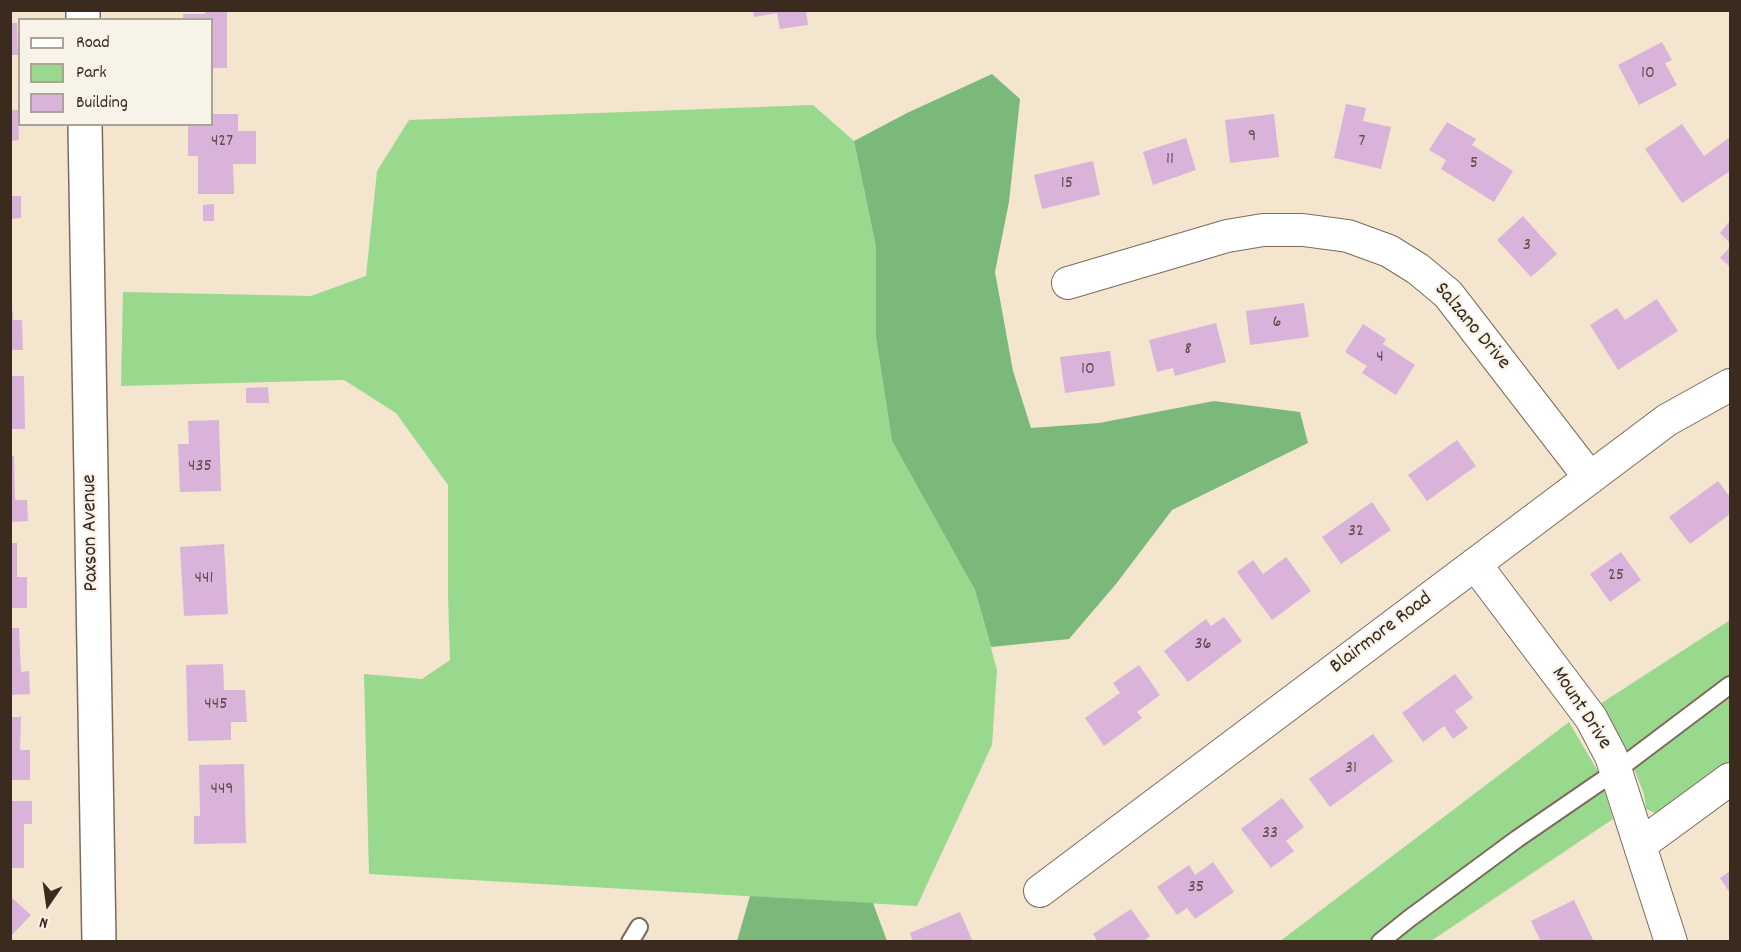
<!DOCTYPE html>
<html>
<head>
<meta charset="utf-8">
<style>
	body { margin:0 }
	#map { position:relative; width:1741px; height:952px; overflow:hidden; background:#f4e5ce; font-family:Dekko,sans-serif }
	canvas { display:block }
	.frame { position:absolute; inset:0; border:12px solid #3b2a1e; pointer-events:none }
	.legend { position:absolute; left:18px; top:18px; width:195px; height:108px; box-sizing:border-box; background:#f7f3e8; border:2px solid #aca397; margin:0; padding:8px 10px; list-style:none; font-size:18px; color:#3b2a1e }
	.legend li { display:flex; align-items:center; gap:12px; height:30px }
	.legend b { width:30px; border:2px solid #aca397 }
	.north { position:absolute; left:18px; top:874px; width:60px; height:60px; -webkit-text-stroke:4px #f7f3e8; paint-order:stroke; rotate:193deg; font-size:16px; font-weight:700; line-height:24px; text-align:center; color:#3b2a1e }
	.north::after { content:''; display:block; margin:auto; width:21px; height:27px; background:#3b2a1e; clip-path:polygon(50% 0,100% 100%,50% 72%,0 100%) }
</style>
</head>
<body>
<div id="map">
<canvas width="1741" height="952"></canvas>
<div class="frame"></div>
<ul class="legend">
<li><b style="height:8px;background:#fff"></b>Road</li>
<li><b style="height:16px;background:#99d98e"></b>Park</li>
<li><b style="height:16px;background:#dab3da"></b>Building</li>
</ul>
<div class="north">N</div>
</div>
<script>
const ctx = document.querySelector('canvas').getContext('2d');
ctx.lineJoin = 'round';
function paint(path, color) {
  ctx.fillStyle = color;
  ctx.fill(path, 'evenodd');
}
function poly(rows) {
  const path = new Path2D();
  for (const r of rows) {
    path.moveTo(r[0], r[1]);
    for (let i = 2; i < r.length; i += 2) path.lineTo(r[i], r[i + 1]);
  }
  return path;
}
function stroke(path, color, width, dash) {
  ctx.strokeStyle = color;
  ctx.lineWidth = width;
  ctx.lineCap = dash ? 'butt' : 'round';
  ctx.setLineDash(dash || []);
  ctx.stroke(path);
}
function label(font, color, halo, rows, align = 'center') {
  ctx.font = font + ' Dekko,sans-serif';
  ctx.lineWidth = 4.5;
  ctx.setLineDash([]);
  ctx.textBaseline = 'middle';
  ctx.strokeStyle = halo;
  ctx.fillStyle = color;
  for (const [text, x, y, turn = 0] of rows) {
    ctx.save();
    ctx.translate(x, y);
    ctx.rotate((+turn || 0) * Math.PI / 180);
    ctx.textAlign = isNaN(turn) ? turn : align;
    if (halo) ctx.strokeText(text, 0, 0);
    ctx.fillText(text, 0, 0);
    ctx.restore();
  }
}
paint(poly([
	[813,105,854,141,876,247,876,338,892,441,975,590,997,670,992,745,917,906,369,874,364,674,422,679,450,660,448,595,448,485,396,413,344,380,121,386,123,292,311,296,366,276,377,171,409,120],
	[1730,620,1730,762,1667,809,1655,813,1646,809,1644,794,1625,747,1600,704],
	[1569,722,1599,773,1613,819,1431,941,1279,942]
]), '#99d98e');
paint(poly([
	[992,74,1020,99,1009,202,995,272,1013,371,1031,428,1099,423,1214,401,1300,412,1308,443,1172,510,1116,584,1069,639,991,647,975,590,892,441,876,338,876,247,854,141,907,113],
	[750,896,873,903,887,941,737,941]
]), '#7ab979');
paint(poly([
	[205,10,227,10,227,68,212,68,212,20,183,20,183,14,205,14],
	[753,10,806,10,808,25,780,29,777,13,754,17],
	[10,23,17,23,18,55,10,55],
	[1662,42,1672,60,1665,63,1677,85,1639,105,1618,65],
	[1346,104,1366,108,1363,121,1391,127,1381,169,1334,158],
	[10,110,18,110,19,140,10,141],
	[212,114,238,114,238,131,256,131,256,164,233,164,234,194,198,194,198,156,188,156,188,124,212,124],
	[1274,114,1279,157,1230,163,1225,120],
	[1447,122,1476,139,1472,145,1513,171,1494,202,1441,169,1446,160,1429,150],
	[1682,124,1704,156,1730,137,1730,171,1682,203,1645,149],
	[1186,138,1196,170,1153,185,1143,152],
	[1093,161,1100,195,1042,209,1034,175],
	[10,196,21,196,21,218,10,219],
	[214,204,214,221,203,221,203,205],
	[1523,216,1557,254,1531,277,1497,240],
	[1730,221,1730,243,1720,233],
	[1730,247,1730,267,1720,258],
	[1657,299,1678,331,1618,370,1590,325,1617,308,1625,320],
	[10,303,12,303,13,320,22,320,23,350,10,350],
	[1304,303,1309,337,1250,345,1246,311],
	[1216,323,1226,362,1175,376,1173,368,1157,372,1149,340],
	[1363,324,1386,339,1383,344,1415,365,1396,395,1362,373,1367,366,1345,352],
	[1110,351,1115,386,1065,393,1060,357],
	[10,376,24,376,25,429,10,429],
	[268,387,269,403,246,403,246,388],
	[219,420,221,491,180,492,178,444,189,444,188,421],
	[1457,440,1476,466,1427,501,1408,475],
	[10,456,14,456,15,500,27,500,28,521,10,522],
	[1718,481,1730,497,1730,514,1690,544,1669,517],
	[1372,502,1391,530,1341,564,1322,537],
	[10,543,17,543,17,577,27,577,27,608,10,608],
	[224,544,228,614,184,616,180,547],
	[1621,552,1641,580,1610,602,1590,574],
	[1286,557,1311,591,1272,620,1237,572,1253,560,1263,574],
	[1224,617,1242,641,1188,682,1164,651,1206,619,1211,626],
	[10,628,19,628,21,672,29,671,30,694,10,695],
	[223,664,224,690,245,690,247,722,231,722,231,740,188,741,186,665],
	[1139,665,1160,695,1137,712,1142,718,1104,746,1085,718,1120,693,1113,683],
	[1455,674,1473,698,1455,711,1468,728,1453,739,1444,726,1423,742,1402,713],
	[10,717,21,717,20,750,30,750,30,780,10,780],
	[1373,734,1393,761,1330,807,1309,779],
	[244,764,246,843,194,844,194,816,200,816,199,765],
	[1282,798,1304,827,1286,841,1294,851,1271,868,1241,829],
	[10,801,32,801,32,824,24,824,24,868,10,868],
	[1213,862,1234,892,1195,919,1187,908,1177,915,1157,887,1189,865,1195,875],
	[1730,871,1730,893,1720,878],
	[10,896,31,915,10,937],
	[1574,900,1594,942,1541,942,1531,921],
	[1131,909,1150,936,1143,942,1098,942,1093,934],
	[960,912,973,942,913,942,910,933]
]), '#dab3da');
const service = poly([
	[630,942,639,927],
	[1380,942,1410,918,1517,839,1616,771,1730,685]
]);
const minor = poly([
	[1068,283,1227,236,1263,230,1303,230,1348,236,1389,251,1418,269,1448,294,1590,478],
	[1475,564,1591,718,1611,756,1671,942],
	[1640,845,1730,779],
	[1040,891,1667,420,1730,385]
]);
const tertiary = poly([
	[83,10,83,20],
	[85,124,99,942]
]);
stroke(service, '#7c6b5c', 20);
stroke(minor, '#7c6b5c', 34);
stroke(tertiary, '#7c6b5c', 36);
stroke(service, '#fff', 16);
stroke(minor, '#fff', 32);
stroke(tertiary, '#fff', 33);
label('18px', '#634c4d', null, [
	["10",1648,75],
	["9",1252,138],
	["427",222,143],
	["7",1362,143],
	["11",1170,161],
	["5",1474,165],
	["15",1067,185],
	["3",1527,247],
	["6",1277,324],
	["8",1188,351],
	["4",1380,359],
	["10",1088,371],
	["435",200,468],
	["32",1356,533],
	["25",1616,577],
	["441",204,580],
	["36",1203,646],
	["445",216,706],
	["31",1351,770],
	["449",222,791],
	["33",1270,835],
	["35",1196,889]
]);
label('21px', '#3b2a1e', '#f7f3e8', [
	["Salzano Drive",1471,327,50],
	["Paxson Avenue",92,533,-91],
	["Blairmore Road",1382,634,-37],
	["Mount Drive",1580,709,57]
]);
</script>
</body>
</html>
